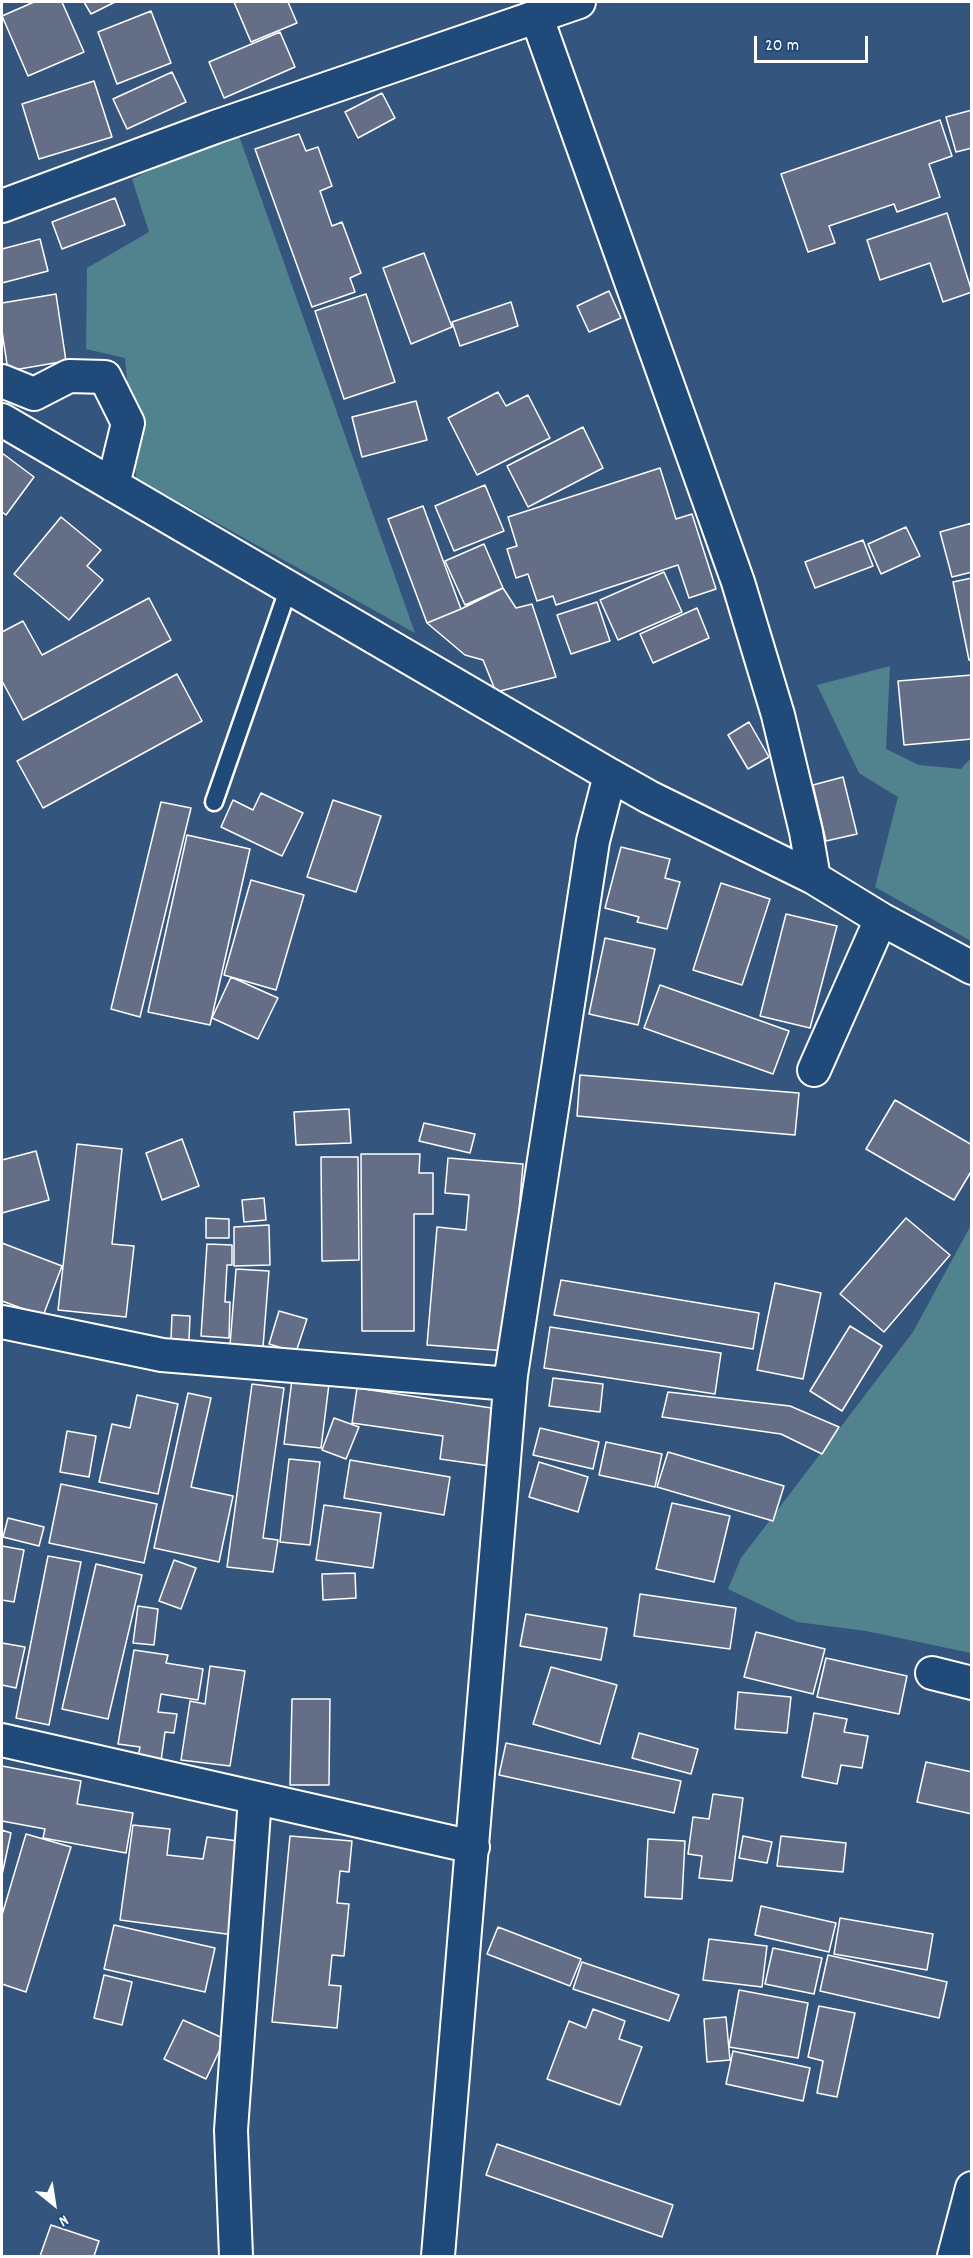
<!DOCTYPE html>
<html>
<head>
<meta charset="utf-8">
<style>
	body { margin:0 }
	#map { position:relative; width:973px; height:2258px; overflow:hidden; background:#34557e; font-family:Dekko,sans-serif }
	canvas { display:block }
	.frame { position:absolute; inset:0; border:3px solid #fff; pointer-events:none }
	.north { position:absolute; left:24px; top:2174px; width:60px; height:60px; -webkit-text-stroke:4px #1f4a7a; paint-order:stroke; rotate:150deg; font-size:16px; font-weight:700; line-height:24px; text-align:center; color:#fff }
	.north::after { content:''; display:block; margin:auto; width:21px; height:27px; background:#fff; clip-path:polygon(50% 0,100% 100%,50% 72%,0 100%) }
	.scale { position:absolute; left:754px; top:36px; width:114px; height:27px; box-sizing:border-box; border:3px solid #fff; border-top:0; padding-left:8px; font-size:18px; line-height:21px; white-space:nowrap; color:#fff; -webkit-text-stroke:4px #1f4a7a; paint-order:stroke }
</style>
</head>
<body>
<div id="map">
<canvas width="973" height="2258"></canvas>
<div class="frame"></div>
<div class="north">N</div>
<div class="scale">20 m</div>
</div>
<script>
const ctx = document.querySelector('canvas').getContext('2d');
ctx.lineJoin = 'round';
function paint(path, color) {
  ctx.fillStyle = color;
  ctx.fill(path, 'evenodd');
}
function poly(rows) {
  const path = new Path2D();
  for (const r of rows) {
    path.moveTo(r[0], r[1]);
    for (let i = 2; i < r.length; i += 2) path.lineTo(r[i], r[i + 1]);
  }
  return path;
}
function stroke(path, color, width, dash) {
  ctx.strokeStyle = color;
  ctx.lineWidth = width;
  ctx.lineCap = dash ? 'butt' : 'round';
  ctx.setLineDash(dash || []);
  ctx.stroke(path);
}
paint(poly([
	[237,130,415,633,136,478,125,358,86,349,87,268,149,232,132,179],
	[890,666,886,749,919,765,961,769,971,758,971,941,875,887,898,797,859,773,817,685],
	[971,1225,971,1653,866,1631,797,1622,728,1589,741,1558,913,1332]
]), '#51838f');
const building = poly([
	[34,2,62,2,84,52,28,76,2,16,34,2],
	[84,2,115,2,91,14,84,2],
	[234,2,288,2,297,23,251,42,234,2],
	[151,11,171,63,117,84,98,32,151,11],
	[280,32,295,67,224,98,209,62,280,32],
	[172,72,186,102,127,129,113,99,172,72],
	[94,81,112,137,39,159,22,104,94,81],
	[382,93,395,118,358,138,345,112,382,93],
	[972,110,972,148,956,152,946,117,972,110],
	[940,120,952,156,929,164,940,197,897,212,894,204,829,226,835,243,808,252,781,174,940,120],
	[299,134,306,151,318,147,332,186,320,191,332,226,342,222,361,273,350,278,355,292,312,307,255,149,299,134],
	[115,198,125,225,62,249,52,222,115,198],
	[947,213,972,292,943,302,930,263,880,280,867,240,947,213],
	[40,239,48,271,2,283,2,249,40,239],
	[424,253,452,327,411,344,383,268,424,253],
	[609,291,621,318,589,332,577,306,609,291],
	[56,294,66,361,8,371,2,331,2,303,56,294],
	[366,294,395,382,344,399,315,311,366,294],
	[511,302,518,326,460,346,452,322,511,302],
	[498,392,506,406,528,395,550,438,477,475,448,418,498,392],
	[416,401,427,440,362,457,352,417,416,401],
	[583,427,603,468,528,507,507,466,583,427],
	[2,453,34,477,6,515,2,512,2,453],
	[660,468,676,519,692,514,716,589,689,598,678,565,556,605,553,596,537,601,528,574,516,578,507,549,517,546,508,517,660,468],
	[485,485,504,531,454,551,435,506,485,485],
	[423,506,461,609,427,623,388,519,423,506],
	[61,517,101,550,87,566,103,580,69,620,14,574,61,517],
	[972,523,972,572,952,577,940,532,972,523],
	[906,527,920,556,881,574,868,544,906,527],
	[863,540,873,566,815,588,805,562,863,540],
	[484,544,503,588,465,605,445,561,484,544],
	[664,572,682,612,618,640,600,600,664,572],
	[972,578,972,660,969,660,953,582,972,578],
	[503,588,516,608,532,604,556,677,496,692,483,660,465,655,427,623,461,609,503,588],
	[149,598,171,640,23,720,2,681,2,632,23,621,42,655,149,598],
	[597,602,610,641,571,654,557,615,597,602],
	[697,608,709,638,653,663,640,634,697,608],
	[177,674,202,721,43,808,17,761,177,674],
	[972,675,972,739,904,745,898,681,972,675],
	[749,722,769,757,748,769,728,735,749,722],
	[843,777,857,834,826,841,813,785,843,777],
	[261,793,303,813,282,856,221,827,233,800,253,810,261,793],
	[333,800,381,816,356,892,307,877,333,800],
	[161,802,191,808,140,1017,111,1009,161,802],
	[187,835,250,849,210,1025,148,1012,187,835],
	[621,847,670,859,665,878,680,882,667,929,637,922,639,917,605,908,621,847],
	[251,880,304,895,276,990,224,975,251,880],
	[721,883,770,899,742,985,693,970,721,883],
	[786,914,837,926,810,1028,760,1016,786,914],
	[605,938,655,949,638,1025,589,1014,605,938],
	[231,977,278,998,258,1039,212,1018,231,977],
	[660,985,789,1031,773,1074,644,1028,660,985],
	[580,1075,799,1093,795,1135,577,1116,580,1075],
	[895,1100,972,1145,972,1170,954,1200,866,1149,895,1100],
	[349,1109,351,1143,296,1145,294,1112,349,1109],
	[424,1123,475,1134,470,1153,419,1141,424,1123],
	[182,1139,199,1186,162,1200,146,1153,182,1139],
	[77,1144,122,1149,112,1244,134,1246,126,1317,58,1310,77,1144],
	[36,1151,49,1200,2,1213,2,1160,36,1151],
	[361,1154,420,1154,419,1173,433,1173,433,1214,414,1214,414,1331,362,1331,361,1154],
	[321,1157,358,1157,359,1260,322,1261,321,1157],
	[448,1158,523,1164,507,1351,427,1345,437,1227,466,1230,469,1195,445,1193,448,1158],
	[264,1198,266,1220,244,1222,242,1200,264,1198],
	[206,1218,229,1219,229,1238,206,1238,206,1218],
	[906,1218,950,1255,884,1332,840,1294,906,1218],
	[269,1225,270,1265,234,1266,234,1227,269,1225],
	[2,1243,62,1266,43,1316,2,1301,2,1243],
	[207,1244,232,1245,232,1265,227,1265,225,1302,230,1302,229,1338,201,1336,207,1244],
	[236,1269,269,1271,263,1347,230,1345,236,1269],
	[561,1280,759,1313,753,1349,554,1315,561,1280],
	[775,1283,821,1293,803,1379,757,1370,775,1283],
	[279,1311,307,1319,296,1352,269,1344,279,1311],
	[172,1315,190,1316,189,1340,171,1339,172,1315],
	[850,1326,882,1346,842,1411,810,1391,850,1326],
	[550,1327,721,1353,715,1394,544,1368,550,1327],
	[553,1378,603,1384,600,1412,549,1406,553,1378],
	[292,1379,329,1384,321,1448,284,1444,292,1379],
	[252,1384,284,1388,263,1538,278,1540,273,1572,227,1567,252,1384],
	[357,1388,505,1410,497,1467,440,1459,443,1436,352,1423,357,1388],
	[668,1392,790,1406,839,1427,822,1454,781,1434,662,1417,668,1392],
	[188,1393,211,1398,191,1487,233,1496,219,1562,154,1548,188,1393],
	[137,1395,178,1404,158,1494,99,1482,112,1424,130,1428,137,1395],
	[334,1418,359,1427,346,1459,322,1450,334,1418],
	[540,1428,599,1442,593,1469,533,1455,540,1428],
	[67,1431,96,1436,89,1477,60,1472,67,1431],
	[606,1442,662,1454,655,1487,599,1475,606,1442],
	[668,1452,784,1486,773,1521,657,1487,668,1452],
	[289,1459,320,1462,310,1545,280,1542,289,1459],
	[350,1460,450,1477,444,1515,344,1498,350,1460],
	[539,1462,588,1477,578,1512,529,1497,539,1462],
	[61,1484,157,1504,144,1563,49,1543,61,1484],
	[672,1503,730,1516,714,1582,656,1569,672,1503],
	[324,1505,381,1513,373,1568,316,1560,324,1505],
	[8,1518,44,1527,39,1546,3,1537,8,1518],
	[2,1546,24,1550,14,1602,2,1600,2,1546],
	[48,1556,81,1562,49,1725,16,1718,48,1556],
	[174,1560,196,1568,181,1609,159,1601,174,1560],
	[96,1564,142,1575,108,1719,62,1709,96,1564],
	[355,1573,356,1598,323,1600,322,1574,355,1573],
	[640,1594,736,1608,730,1649,634,1636,640,1594],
	[138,1606,158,1609,154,1645,133,1643,138,1606],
	[526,1614,607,1628,601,1660,520,1646,526,1614],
	[756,1632,825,1649,813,1694,744,1677,756,1632],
	[2,1643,25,1647,16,1688,2,1685,2,1643],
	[134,1650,168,1655,166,1663,203,1669,198,1700,161,1694,158,1712,177,1714,174,1733,165,1732,161,1761,138,1757,140,1747,118,1744,134,1650],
	[826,1658,907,1676,899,1714,817,1697,826,1658],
	[210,1666,245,1671,230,1766,181,1760,190,1701,205,1704,210,1666],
	[551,1667,617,1685,600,1744,533,1724,551,1667],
	[738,1692,791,1697,787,1733,735,1729,738,1692],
	[292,1699,330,1699,329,1785,290,1785,292,1699],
	[814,1713,847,1719,844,1732,868,1736,862,1768,841,1765,837,1784,802,1777,814,1713],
	[639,1733,698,1749,691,1774,632,1758,639,1733],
	[506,1743,681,1781,674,1813,499,1775,506,1743],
	[926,1762,972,1772,972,1814,917,1802,926,1762],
	[2,1766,81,1781,77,1804,133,1813,126,1853,43,1838,45,1829,2,1821,2,1766],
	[713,1794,743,1798,732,1881,699,1878,702,1856,688,1854,693,1817,709,1819,713,1794],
	[133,1825,170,1829,167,1855,203,1859,207,1837,246,1842,234,1935,120,1920,133,1825],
	[2,1830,11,1833,2,1875,2,1830],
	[26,1834,71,1847,26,1992,2,1984,2,1915,26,1834],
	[290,1836,352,1841,349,1872,340,1871,337,1903,349,1904,344,1956,332,1955,329,1985,341,1986,337,2028,272,2022,290,1836],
	[743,1836,772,1842,767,1863,739,1858,743,1836],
	[781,1836,846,1843,843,1872,777,1866,781,1836],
	[648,1839,685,1841,682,1899,645,1897,648,1839],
	[761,1906,836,1923,829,1952,755,1935,761,1906],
	[840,1918,933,1934,927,1970,834,1954,840,1918],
	[114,1925,215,1948,205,1992,104,1969,114,1925],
	[498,1927,581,1959,570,1986,487,1954,498,1927],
	[709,1939,767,1946,762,1987,703,1980,709,1939],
	[773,1948,822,1958,814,1994,765,1984,773,1948],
	[828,1955,947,1982,939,2018,820,1991,828,1955],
	[582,1962,679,1995,669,2021,573,1989,582,1962],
	[104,1975,132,1982,122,2025,94,2018,104,1975],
	[739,1990,808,2003,798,2058,729,2047,739,1990],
	[819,2006,855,2013,837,2097,817,2093,823,2061,808,2057,819,2006],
	[593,2009,625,2021,619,2039,642,2047,620,2105,547,2079,569,2021,586,2028,593,2009],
	[726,2017,730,2060,707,2062,704,2019,726,2017],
	[183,2020,225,2039,206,2079,164,2059,183,2020],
	[733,2051,810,2068,803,2101,726,2084,733,2051],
	[497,2144,673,2205,662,2237,486,2175,497,2144],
	[51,2225,99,2241,94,2256,40,2256,51,2225]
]);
paint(building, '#656e87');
stroke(building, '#fff', 1.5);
const lane = poly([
	[214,802,289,587]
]);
const street = poly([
	[537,18,738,582,778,715,806,832,814,878],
	[2,206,215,127,579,2],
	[2,381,34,394,69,376,105,377,128,423,113,485],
	[2,420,610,775],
	[881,919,972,968],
	[2,1322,162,1355,510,1384],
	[932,1673,972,1683],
	[2,1740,473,1847],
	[236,2256,231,2130,255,1798],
	[438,2256,511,1375,593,841,610,775,649,797,814,878,881,919,814,1070],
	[954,2256,972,2188]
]);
stroke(lane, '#fff', 21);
stroke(street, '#fff', 36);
stroke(lane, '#1f4a7a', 16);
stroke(street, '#1f4a7a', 32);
</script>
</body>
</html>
